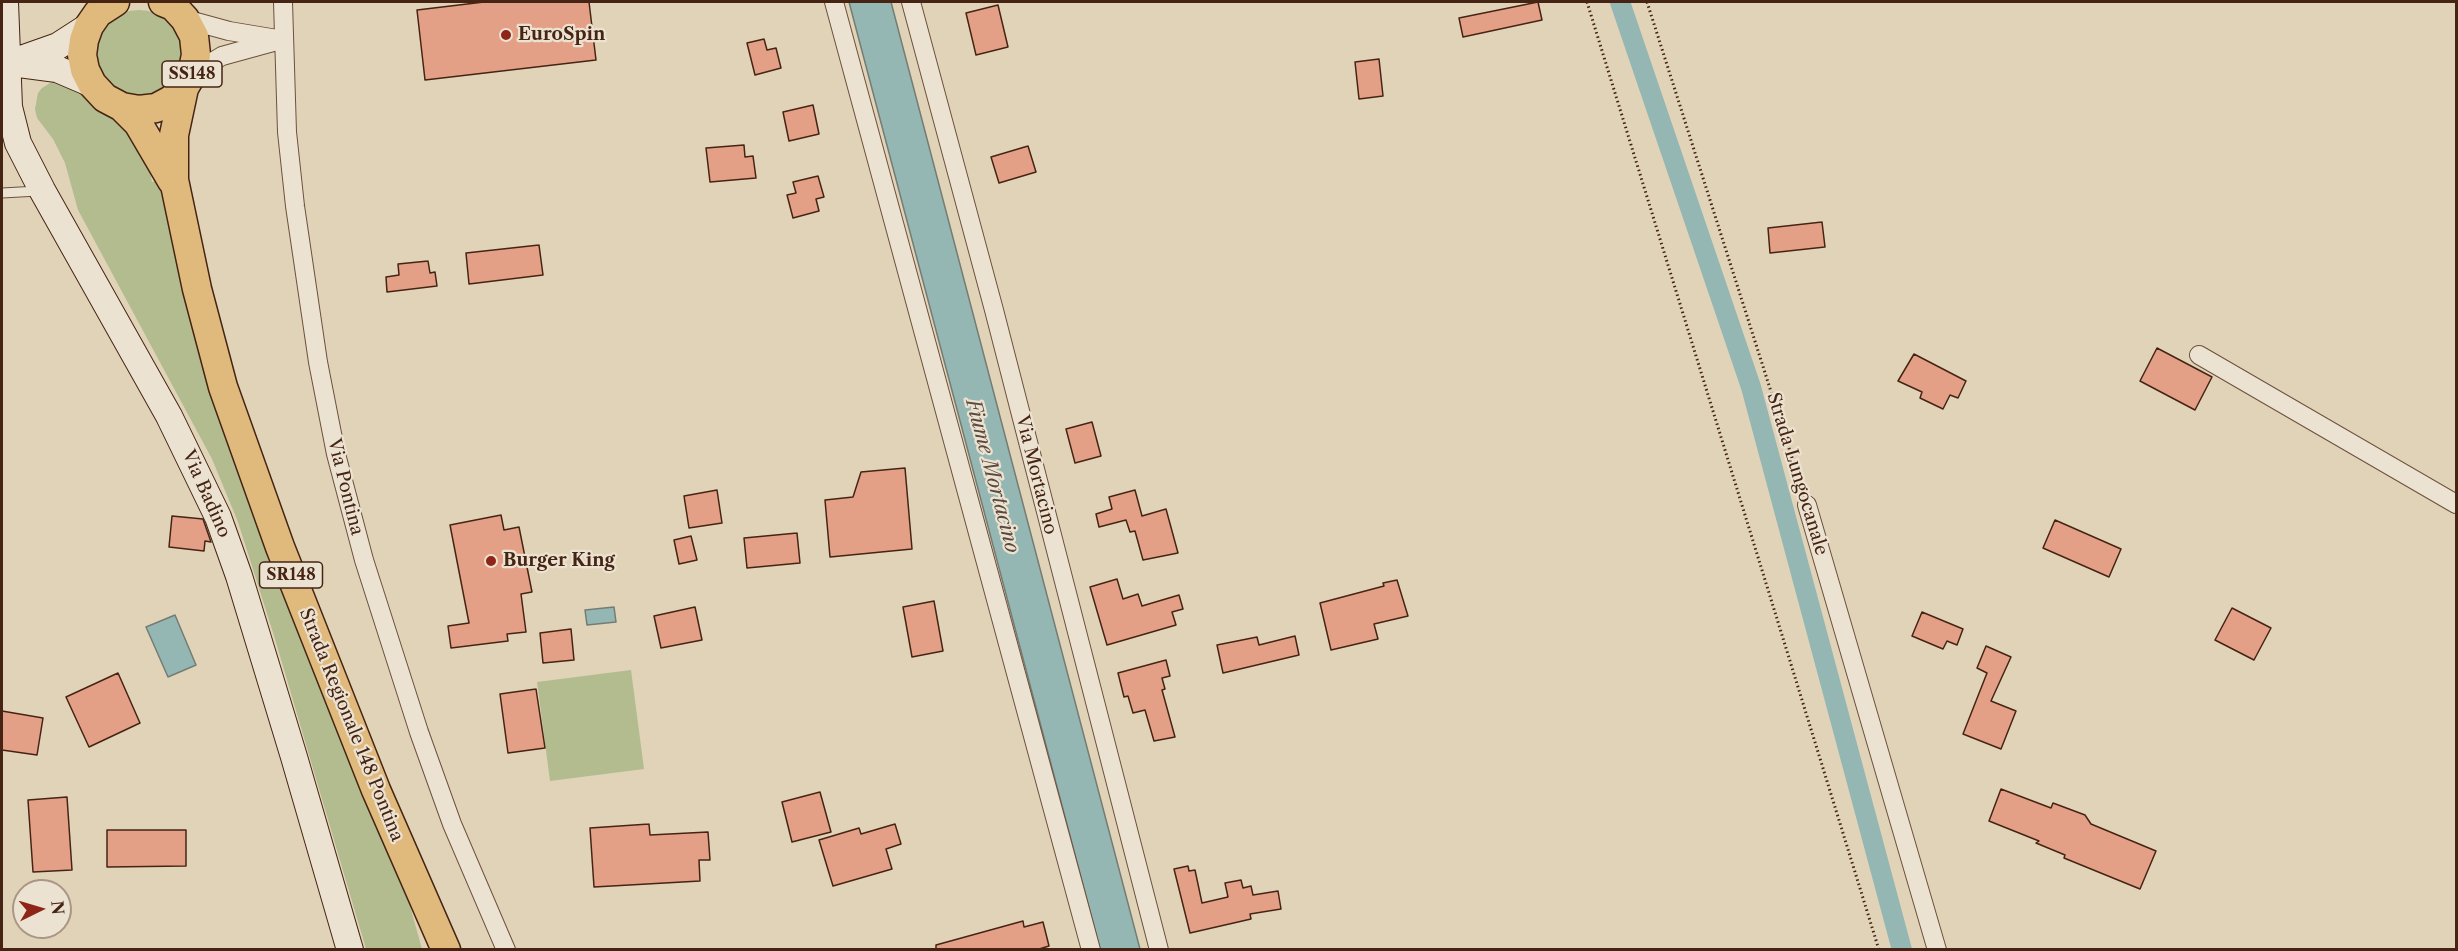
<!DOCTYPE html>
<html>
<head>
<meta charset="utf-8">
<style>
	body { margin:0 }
	#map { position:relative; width:2458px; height:951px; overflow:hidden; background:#e1d3b8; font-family:"Libre Caslon Text",serif }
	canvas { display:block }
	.frame { position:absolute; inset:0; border:3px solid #462414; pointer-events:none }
	.north { position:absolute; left:12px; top:879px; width:60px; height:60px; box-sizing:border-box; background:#ece2d1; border:2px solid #aa9685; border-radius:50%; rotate:85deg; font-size:16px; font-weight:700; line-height:24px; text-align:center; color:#462414 }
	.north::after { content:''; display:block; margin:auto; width:21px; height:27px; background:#8f2418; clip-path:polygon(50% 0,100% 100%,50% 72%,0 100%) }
</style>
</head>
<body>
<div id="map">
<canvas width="2458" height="951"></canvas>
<div class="frame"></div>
<div class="north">N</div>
</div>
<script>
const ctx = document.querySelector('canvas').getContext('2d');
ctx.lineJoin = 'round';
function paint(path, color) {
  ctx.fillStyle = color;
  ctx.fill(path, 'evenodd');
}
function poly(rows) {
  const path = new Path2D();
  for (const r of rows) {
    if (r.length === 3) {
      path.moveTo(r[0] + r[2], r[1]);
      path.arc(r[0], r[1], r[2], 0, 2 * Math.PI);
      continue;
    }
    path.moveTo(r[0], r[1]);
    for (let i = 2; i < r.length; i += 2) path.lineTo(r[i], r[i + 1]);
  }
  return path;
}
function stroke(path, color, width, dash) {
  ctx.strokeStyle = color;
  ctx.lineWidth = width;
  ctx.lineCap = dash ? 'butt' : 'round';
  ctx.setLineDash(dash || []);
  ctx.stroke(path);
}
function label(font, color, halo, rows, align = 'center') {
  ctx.font = font + ' "Libre Caslon Text",serif';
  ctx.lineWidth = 4.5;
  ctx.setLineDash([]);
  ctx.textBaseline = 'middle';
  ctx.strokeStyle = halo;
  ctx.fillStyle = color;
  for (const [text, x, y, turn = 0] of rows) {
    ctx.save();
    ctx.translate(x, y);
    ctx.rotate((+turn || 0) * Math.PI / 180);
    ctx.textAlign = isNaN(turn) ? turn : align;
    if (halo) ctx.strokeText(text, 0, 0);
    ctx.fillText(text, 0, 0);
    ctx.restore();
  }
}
paint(poly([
	[139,53,43],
	[55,80,73,86,91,105,124,126,149,165,152,182,158,180,201,350,399,867,422,949,366,949,275,639,238,522,212,459,78,210,65,163,53,139,37,118,35,109,38,93,42,88],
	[631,670,644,769,550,781,537,682]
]), '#b2bc8f');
const water = poly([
	[849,2,891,2,1140,949,1100,949,849,2],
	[614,607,616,622,587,625,585,610,614,607],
	[175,615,196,665,168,677,146,627,175,615]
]);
paint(water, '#94b7b3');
stroke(water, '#757c73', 1.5);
stroke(poly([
	[1620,2,1751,387,1902,950]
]), '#94b7b3', 20);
const building = poly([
	[484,2,589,2,596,60,425,80,417,10,484,2],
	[1538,2,1542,20,1463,37,1459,18,1538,2],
	[998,5,1008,47,976,55,966,13,998,5],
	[764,39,767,50,776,48,781,68,755,75,747,43,764,39],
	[1379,59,1383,96,1359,99,1355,62,1379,59],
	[813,105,819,134,789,141,783,112,813,105],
	[744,145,745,157,753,156,756,178,710,182,706,148,744,145],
	[1028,146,1036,172,999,183,991,157,1028,146],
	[818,176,824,197,816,199,819,211,793,218,787,195,796,193,793,182,818,176],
	[1822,222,1825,247,1770,253,1768,228,1822,222],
	[539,245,543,275,469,284,466,253,539,245],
	[428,261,430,273,435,272,437,286,387,292,386,277,399,275,398,264,428,261],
	[2157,348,2212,377,2195,410,2140,381,2157,348],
	[1914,354,1966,381,1958,398,1950,395,1943,409,1920,398,1922,392,1898,381,1914,354],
	[1092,422,1101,456,1075,463,1066,429,1092,422],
	[905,468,912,549,830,557,825,500,853,497,861,472,905,468],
	[717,490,722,523,689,528,684,496,717,490],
	[1135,490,1142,516,1166,509,1178,553,1143,560,1135,531,1130,532,1126,520,1099,527,1096,514,1112,509,1109,497,1135,490],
	[501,515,504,530,519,527,532,592,521,594,526,632,507,634,508,641,451,648,448,626,469,623,450,525,501,515],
	[172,516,203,519,211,542,205,541,204,551,169,547,172,516],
	[2055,520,2121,549,2109,577,2043,548,2055,520],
	[797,533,800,563,747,568,744,538,797,533],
	[691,536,697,560,679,564,674,540,691,536],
	[1117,579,1123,599,1138,594,1142,606,1179,595,1183,609,1172,612,1176,625,1107,645,1090,587,1117,579],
	[1397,580,1408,616,1374,624,1378,639,1331,650,1320,603,1384,586,1383,583,1397,580],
	[934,601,943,651,912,657,903,607,934,601],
	[695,607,702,640,661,648,654,616,695,607],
	[2232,608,2271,628,2254,660,2215,640,2232,608],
	[1922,612,1963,629,1957,645,1947,641,1943,649,1912,636,1922,612],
	[571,629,574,660,543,663,540,633,571,629],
	[1295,636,1299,655,1223,673,1217,645,1257,637,1259,645,1295,636],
	[1986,646,2011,657,1991,701,2016,711,2001,749,1963,734,1987,673,1977,668,1986,646],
	[1166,660,1170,676,1162,678,1165,689,1162,690,1175,737,1154,741,1145,710,1133,713,1128,696,1124,697,1118,673,1166,660],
	[118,673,140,723,89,747,66,697,118,673],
	[536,689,545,748,508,753,500,694,536,689],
	[2,711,43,718,37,755,2,750,2,711],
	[2001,789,2051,808,2053,803,2085,815,2091,824,2156,851,2140,889,2064,858,2065,855,2036,843,2039,841,1989,821,2001,789],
	[820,792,831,832,792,842,782,802,820,792],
	[67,797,72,870,33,872,28,800,67,797],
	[649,824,650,835,708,832,710,860,699,860,700,881,594,887,590,828,649,824],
	[895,824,901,844,886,849,892,869,833,886,819,840,859,828,861,834,895,824],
	[107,830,186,830,186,866,107,867,107,830],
	[1188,866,1189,871,1195,870,1202,903,1228,897,1225,883,1241,880,1243,888,1251,886,1253,895,1278,891,1281,909,1250,914,1251,919,1190,933,1174,869,1188,866],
	[1023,921,1024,927,1043,922,1049,946,1036,950,936,950,936,945,1023,921]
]);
paint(building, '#e3a086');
stroke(building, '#462414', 1.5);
const lane = poly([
	[2,193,38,191]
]);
const street = poly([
	[283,2,287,132,295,206,318,362,336,454,364,560,419,732,452,824,506,950],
	[834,2,1091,950],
	[911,2,994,310,1159,950],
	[185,19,229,31,283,40],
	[192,74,222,56,273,42],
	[2199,355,2456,504],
	[1807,505,1937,950]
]);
const secondary = poly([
	[5,2,9,107,18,143,42,190,169,416,218,517,239,576,294,757,350,950],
	[7,64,58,46,89,26],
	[19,64,57,69,92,84]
]);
const primary = poly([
	[115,2,98,13,89,26,84,40,82,55,85,70,92,84,105,98,122,107,138,123,172,181],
	[184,88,174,135,174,180,197,289,223,387,280,547,376,790,446,950],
	[122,107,139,110,156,108,171,100,184,88,192,74,196,55,194,36,185,19,173,6,163,2]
]);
stroke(lane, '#6d503d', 11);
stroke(street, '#6d503d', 20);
stroke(secondary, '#462414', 28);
stroke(primary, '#462414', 31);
stroke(poly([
	[1587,2,1879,950],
	[1647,2,1802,489]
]), '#462414', 3, [1.5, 3]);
stroke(lane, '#ece2d1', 9);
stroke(street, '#ece2d1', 18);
stroke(secondary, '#ece2d1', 26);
stroke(primary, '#e0ba7c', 28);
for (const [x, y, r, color] of [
	[506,35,6,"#8f2418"],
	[491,561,6,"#8f2418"]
]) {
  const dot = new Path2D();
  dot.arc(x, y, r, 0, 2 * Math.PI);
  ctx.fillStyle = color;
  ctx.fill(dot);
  stroke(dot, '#ece2d1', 2);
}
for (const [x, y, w] of [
	[192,74,60],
	[291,575,63]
]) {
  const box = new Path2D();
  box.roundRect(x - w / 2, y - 13, w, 26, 4.5);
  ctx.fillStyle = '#ece2d1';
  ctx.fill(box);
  stroke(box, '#462414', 1.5);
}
label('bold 16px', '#462414', null, [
	["SS148",192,74],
	["SR148",291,575]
]);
label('bold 18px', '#462414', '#ece2d1', [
	["EuroSpin",518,35],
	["Burger King",503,561]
], 'left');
label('18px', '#462414', '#ece2d1', [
	["Strada Lungocanale",1797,474,73],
	["Via Mortacino",1036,475,76],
	["Via Pontina",345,487,76],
	["Via Badino",206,494,66],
	["Strada Regionale 148 Pontina",351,725,68]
]);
label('italic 20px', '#5a493c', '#ece2d1', [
	["Fiume Mortacino",992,476,75]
]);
</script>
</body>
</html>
